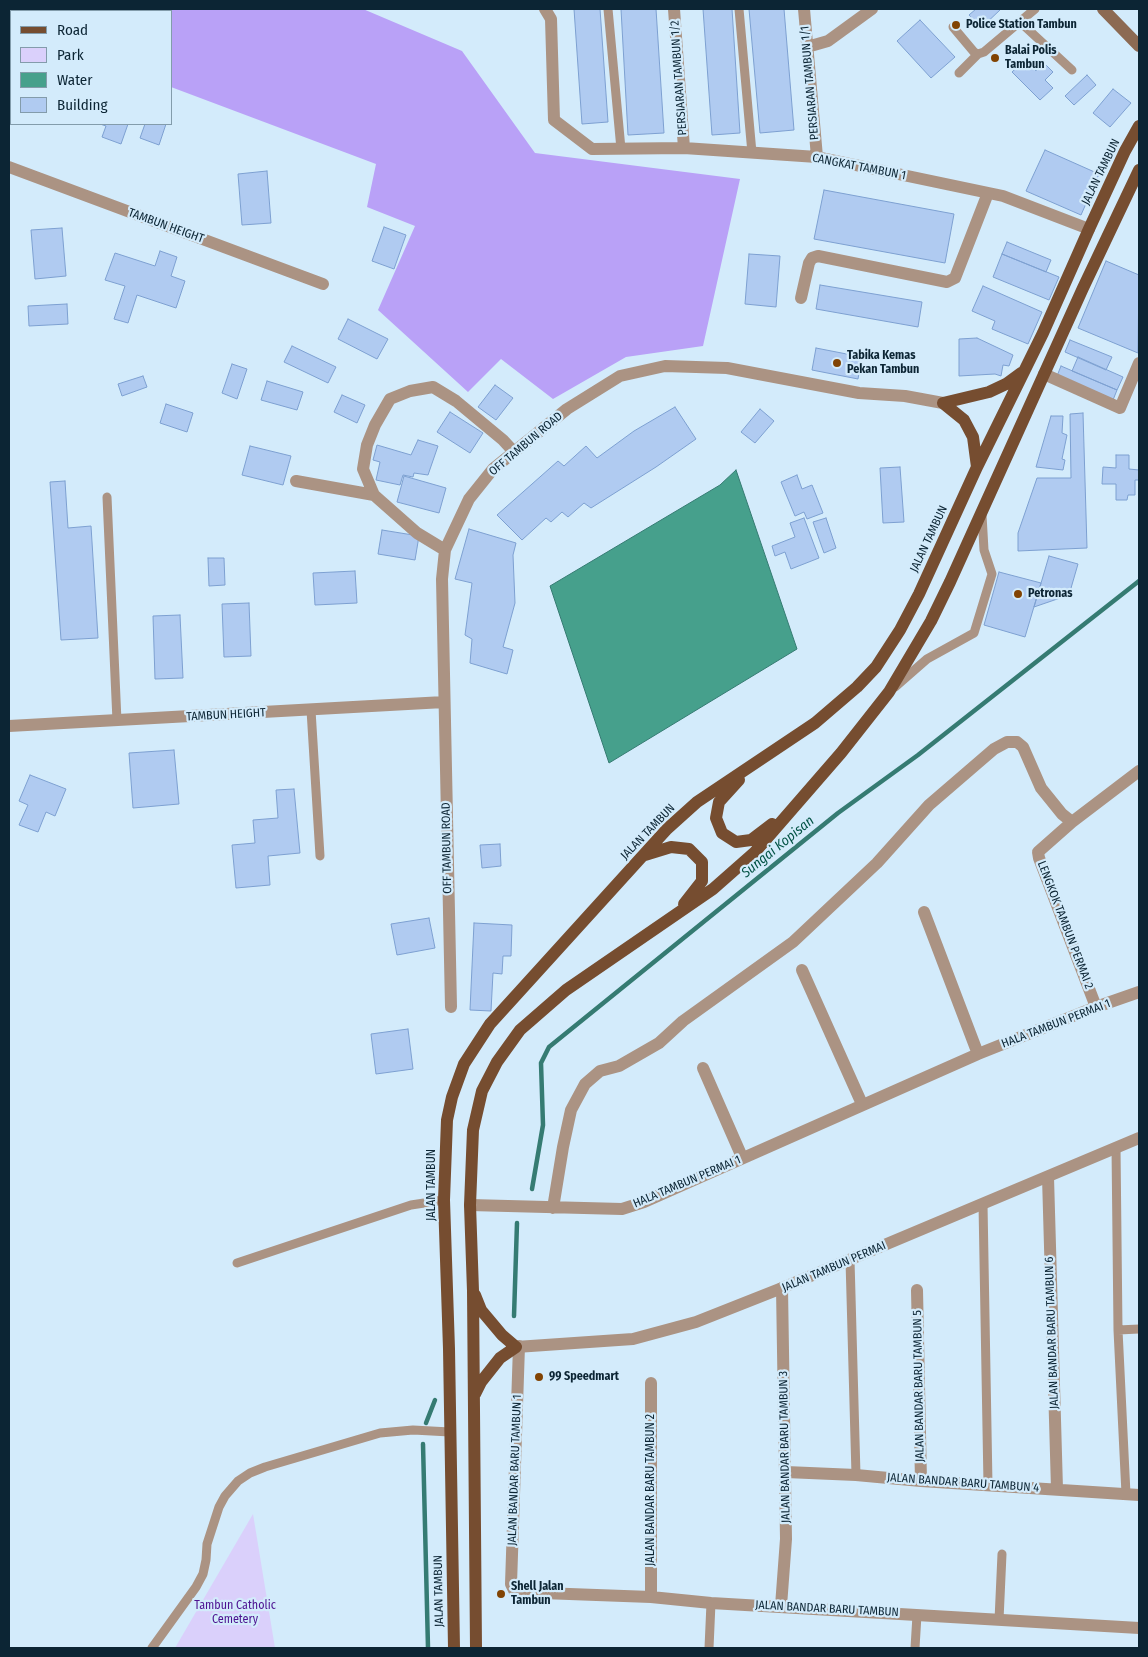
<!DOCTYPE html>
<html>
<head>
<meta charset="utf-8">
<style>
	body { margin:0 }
	#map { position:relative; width:1148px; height:1657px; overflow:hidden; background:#d3ebfb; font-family:"Fira Sans Condensed",sans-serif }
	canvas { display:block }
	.frame { position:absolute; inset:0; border:10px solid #0c2534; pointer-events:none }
	.legend { position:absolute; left:10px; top:10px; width:162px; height:115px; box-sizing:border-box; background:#d3ebfb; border:1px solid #839cab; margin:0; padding:6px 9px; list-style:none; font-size:15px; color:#0c2534 }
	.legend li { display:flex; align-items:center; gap:10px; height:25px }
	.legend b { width:25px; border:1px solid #839cab }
</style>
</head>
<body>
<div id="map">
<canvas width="1148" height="1657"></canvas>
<div class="frame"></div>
<ul class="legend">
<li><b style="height:6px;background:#764d30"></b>Road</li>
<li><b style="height:14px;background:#dad0fb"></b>Park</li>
<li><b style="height:14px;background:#46a08c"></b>Water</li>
<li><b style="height:14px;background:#b0cbf1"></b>Building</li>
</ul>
</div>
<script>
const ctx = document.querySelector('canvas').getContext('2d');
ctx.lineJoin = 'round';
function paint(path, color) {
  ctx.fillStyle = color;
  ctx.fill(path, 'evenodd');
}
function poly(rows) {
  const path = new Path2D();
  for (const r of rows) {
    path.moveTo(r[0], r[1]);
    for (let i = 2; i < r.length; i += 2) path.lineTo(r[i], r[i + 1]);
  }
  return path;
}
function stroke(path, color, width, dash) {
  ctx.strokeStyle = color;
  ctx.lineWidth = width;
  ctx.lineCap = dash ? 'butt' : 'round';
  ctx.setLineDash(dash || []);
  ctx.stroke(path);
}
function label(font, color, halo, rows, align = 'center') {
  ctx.font = font + ' "Fira Sans Condensed",sans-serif';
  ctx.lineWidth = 4.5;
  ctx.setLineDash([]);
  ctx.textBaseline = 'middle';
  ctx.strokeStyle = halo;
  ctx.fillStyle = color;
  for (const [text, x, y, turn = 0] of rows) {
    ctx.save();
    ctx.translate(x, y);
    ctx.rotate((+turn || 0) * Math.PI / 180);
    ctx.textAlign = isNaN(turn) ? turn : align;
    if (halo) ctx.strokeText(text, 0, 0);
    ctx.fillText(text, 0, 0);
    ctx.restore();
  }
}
paint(poly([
	[253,1514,275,1648,175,1648]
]), '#dad0fb');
paint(poly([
	[9,9,363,9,462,51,535,153,740,179,703,346,626,357,553,399,501,359,468,392,378,310,415,226,367,207,376,164,171,87,171,11,11,11,11,28,9,27]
]), '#b9a1f7');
const water = poly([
	[736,470,797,649,609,763,550,586,720,485,736,470]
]);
paint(water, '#46a08c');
stroke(water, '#357b72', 1);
stroke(poly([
	[532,1189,543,1125,541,1063,549,1047,838,813,918,755,1139,581],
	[514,1316,517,1223],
	[426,1423,435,1400],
	[423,1444,428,1648]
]), '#357b72', 4.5);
const building = poly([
	[574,9,600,9,608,122,582,124,574,9],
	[621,9,656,9,664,133,628,135,621,9],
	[703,9,732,9,740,133,712,135,703,9],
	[749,9,784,9,794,130,760,133,749,9],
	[976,9,1001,9,981,28,969,15,976,9],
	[920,20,955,57,931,78,897,41,920,20],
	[1025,60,1036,71,1044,63,1053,72,1045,80,1053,88,1040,100,1012,72,1025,60],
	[1087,75,1096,85,1074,105,1065,96,1087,75],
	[1113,89,1131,103,1110,127,1093,113,1113,89],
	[100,124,128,124,121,144,102,137,106,126,100,124],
	[145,124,166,124,159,145,140,138,145,124],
	[1045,150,1099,174,1081,215,1026,191,1045,150],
	[267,171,271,223,242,225,238,174,267,171],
	[824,190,954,214,945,263,814,239,824,190],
	[384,227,406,235,394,269,372,261,384,227],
	[62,228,66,276,35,279,31,230,62,228],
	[1007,242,1051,260,1046,272,1002,254,1007,242],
	[160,251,177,257,171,276,185,281,176,308,137,295,128,323,114,319,125,286,105,280,115,253,155,266,160,251],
	[749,254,780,256,776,307,745,304,749,254],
	[1002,254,1059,277,1049,300,993,277,1002,254],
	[1106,261,1139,275,1138,353,1078,328,1106,261],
	[820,285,922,302,918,327,816,309,820,285],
	[983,286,1042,312,1028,344,992,329,995,321,972,311,983,286],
	[67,304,68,324,29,326,28,306,67,304],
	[348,319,388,339,377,359,338,339,348,319],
	[977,338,1013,355,1009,366,1003,365,1001,376,995,374,959,376,959,339,977,338],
	[1070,340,1112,357,1106,370,1065,352,1070,340],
	[292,346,336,367,328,383,284,362,292,346],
	[816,348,862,357,858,379,812,370,816,348],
	[1078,357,1123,377,1117,390,1072,371,1078,357],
	[232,364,247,369,237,399,222,393,232,364],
	[1061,366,1117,390,1113,400,1057,376,1061,366],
	[143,376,147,387,122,396,118,384,143,376],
	[267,381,303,392,297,410,261,400,267,381],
	[495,385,513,398,496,420,478,407,495,385],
	[342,395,365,405,357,423,334,412,342,395],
	[166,404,193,413,187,432,160,423,166,404],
	[675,407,696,439,656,467,591,508,584,503,568,517,562,512,551,522,546,518,522,540,497,515,558,461,564,466,586,446,597,458,634,431,675,407],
	[760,409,774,421,755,443,741,432,760,409],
	[450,412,483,433,470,453,437,432,450,412],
	[1083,413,1087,548,1018,551,1018,533,1037,478,1071,478,1070,414,1083,413],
	[1051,416,1063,416,1062,433,1067,435,1062,459,1065,460,1063,470,1036,467,1051,416],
	[418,440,438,446,428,475,414,473,413,477,403,475,400,485,376,480,380,462,373,460,377,445,411,455,418,440],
	[250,446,291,456,283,485,242,475,250,446],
	[1116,455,1129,455,1129,469,1139,470,1139,480,1135,480,1135,495,1128,495,1127,500,1116,500,1116,484,1102,484,1103,467,1116,468,1116,455],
	[900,467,904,522,883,523,880,468,900,467],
	[797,475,802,489,812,485,823,513,807,519,804,512,795,516,781,482,797,475],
	[404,476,446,488,439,513,397,502,404,476],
	[65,481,68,528,91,526,98,638,61,640,50,482,65,481],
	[804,518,819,558,791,569,785,552,775,556,772,546,795,537,790,523,804,518],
	[826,518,836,548,824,553,813,522,826,518],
	[469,529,516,543,513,555,515,603,503,647,513,650,507,674,470,663,472,639,465,635,472,583,455,579,469,529],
	[382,530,419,536,415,560,378,554,382,530],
	[1049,556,1078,564,1069,595,1034,607,1049,556],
	[208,558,224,558,225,585,209,586,208,558],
	[355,571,357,603,315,605,313,573,355,571],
	[999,572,1041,583,1025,637,984,625,999,572],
	[249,603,251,656,224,657,222,604,249,603],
	[180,615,183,678,155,679,153,616,180,615],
	[174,750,179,804,133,808,129,753,174,750],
	[30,775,66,789,55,816,46,812,38,832,19,825,28,805,19,801,30,775],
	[294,789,300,853,268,856,270,885,236,888,232,845,255,843,253,820,278,818,276,790,294,789],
	[500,844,501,866,482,868,480,845,500,844],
	[429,918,435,948,397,955,391,924,429,918],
	[474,923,512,925,511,956,503,956,502,974,493,973,491,1011,470,1010,474,923],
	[408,1029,413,1069,376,1074,371,1034,408,1029]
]);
paint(building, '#b0cbf1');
stroke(building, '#7da0d1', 1);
stroke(poly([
	[608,9,621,149],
	[739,9,752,153],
	[1020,22,1072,70],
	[953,27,974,52,978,54,984,52,1035,9],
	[959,73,978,54],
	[107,497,117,721],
	[895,687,927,659,974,633,992,574,984,550,982,515],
	[311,710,320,856],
	[1116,1147,1118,1330,1126,1494],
	[983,1204,988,1485],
	[850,1260,856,1475],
	[237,1263,411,1205,444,1200],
	[1118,1330,1139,1329],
	[999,1620,1002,1554],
	[152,1648,196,1587,203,1574,206,1560,207,1544,219,1507,225,1496,238,1481,250,1473,265,1467,380,1433,413,1430,450,1432],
	[709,1648,711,1603],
	[915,1648,917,1615]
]), '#ab9383', 9);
stroke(poly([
	[545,9,551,19,554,120,592,149,684,148,817,157,1003,196,1089,229],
	[674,9,684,148],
	[804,9,817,157],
	[807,47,828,41,872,9],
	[9,167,323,284],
	[801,298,809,263,812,258,818,256,947,282,955,278,988,193],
	[1044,374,1120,408,1139,363],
	[296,481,374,495],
	[445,550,417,533,374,495,363,469,367,445,375,425,390,399,410,391,433,387,456,401,503,440,514,452],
	[9,726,444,702],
	[924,912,978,1054],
	[802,970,862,1104],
	[451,1007,442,579,445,550,469,499,493,469,567,409,620,376,665,366,727,368,859,393,905,396,943,403],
	[1096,1007,1039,858,1038,852,1072,822,1139,771],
	[703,1068,742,1157],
	[1048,1177,1057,1489],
	[470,1205,622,1209,644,1202,978,1054,1096,1007,1139,992],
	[553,1208,563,1147,571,1110,585,1084,600,1071,619,1066,659,1043,683,1021,793,942,877,863,929,805,994,749,1007,742,1017,742,1023,747,1041,788,1062,814,1072,822],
	[917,1290,921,1481],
	[519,1346,511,1584,515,1592,651,1597,711,1603,1139,1628],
	[651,1383,651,1597],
	[786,1472,856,1475,921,1481,1139,1495],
	[781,1606,786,1539,782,1288]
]), '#ab9383', 12);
stroke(poly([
	[516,1347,633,1339,696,1322,782,1288,1139,1138]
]), '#ab9383', 12);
stroke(poly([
	[1103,9,1139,46]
]), '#8c6a53', 12);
stroke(poly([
	[943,403,989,392,1006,384,1021,373],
	[943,403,964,420,973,437,977,467],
	[739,780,719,802,716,818,722,833,736,842,751,840,772,824],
	[645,855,671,847,689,849,702,862,702,881,684,904],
	[475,1394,481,1382,500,1358,516,1347,502,1335,481,1310,475,1295],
	[454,1648,449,1349,444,1200,447,1120,452,1097,464,1064,490,1024,667,829,697,802,815,723,857,687,876,667,900,630,919,594,977,467,1043,333,1089,229,1125,151,1139,126],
	[476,1648,473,1291,470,1205,473,1130,482,1091,497,1062,520,1030,566,990,713,889,755,852,841,753,889,692,931,621,950,582,1083,288,1139,170]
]), '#764d30', 12);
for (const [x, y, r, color] of [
	[956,25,5,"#814303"],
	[995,58,5,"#814303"],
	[837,363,5,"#814303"],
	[1018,594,5,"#814303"],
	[539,1377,5,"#814303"],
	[501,1594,5,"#814303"]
]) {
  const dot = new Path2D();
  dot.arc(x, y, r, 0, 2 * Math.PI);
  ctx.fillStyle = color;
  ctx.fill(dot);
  stroke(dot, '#d3ebfb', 2);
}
label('bold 12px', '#0c2534', '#d3ebfb', [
	["Police Station Tambun",966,25],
	["Balai Polis",1005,51],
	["Tambun",1005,65],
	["Tabika Kemas",847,356],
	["Pekan Tambun",847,370],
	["Petronas",1028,594],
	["99 Speedmart",549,1377],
	["Shell Jalan",511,1587],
	["Tambun",511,1601]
], 'left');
label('12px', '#0c2534', '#d3ebfb', [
	["PERSIARAN TAMBUN 1/2",679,78,-94],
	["PERSIARAN TAMBUN 1/1",810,83,-95],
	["CANGKAT TAMBUN 1",859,167,11],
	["JALAN TAMBUN",1101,172,-64],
	["TAMBUN HEIGHT",166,226,20],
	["OFF TAMBUN ROAD",526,444,-40],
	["JALAN TAMBUN",929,539,-65],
	["TAMBUN HEIGHT",226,715,-3],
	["JALAN TAMBUN",648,832,-46],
	["OFF TAMBUN ROAD",447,848,-91],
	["LENGKOK TAMBUN PERMAI 2",1065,925,69],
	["HALA TAMBUN PERMAI 1",1056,1024,-21],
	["HALA TAMBUN PERMAI 1",687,1182,-23],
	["JALAN TAMBUN",432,1185,-90],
	["JALAN TAMBUN PERMAI",834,1267,-23],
	["JALAN BANDAR BARU TAMBUN 6",1052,1333,-92],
	["JALAN BANDAR BARU TAMBUN 5",919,1386,-91],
	["JALAN BANDAR BARU TAMBUN 3",785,1447,-91],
	["JALAN BANDAR BARU TAMBUN 1",515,1470,-88],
	["JALAN BANDAR BARU TAMBUN 4",963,1483,4],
	["JALAN BANDAR BARU TAMBUN 2",651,1490,-90],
	["JALAN TAMBUN",439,1591,-91],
	["JALAN BANDAR BARU TAMBUN",827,1609,3]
]);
label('12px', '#4d1391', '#d3ebfb', [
	["Tambun Catholic",235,1606],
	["Cemetery",235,1620]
]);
label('italic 14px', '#045446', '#d3ebfb', [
	["Sungai Kopisan",778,847,-39]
]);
</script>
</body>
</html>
